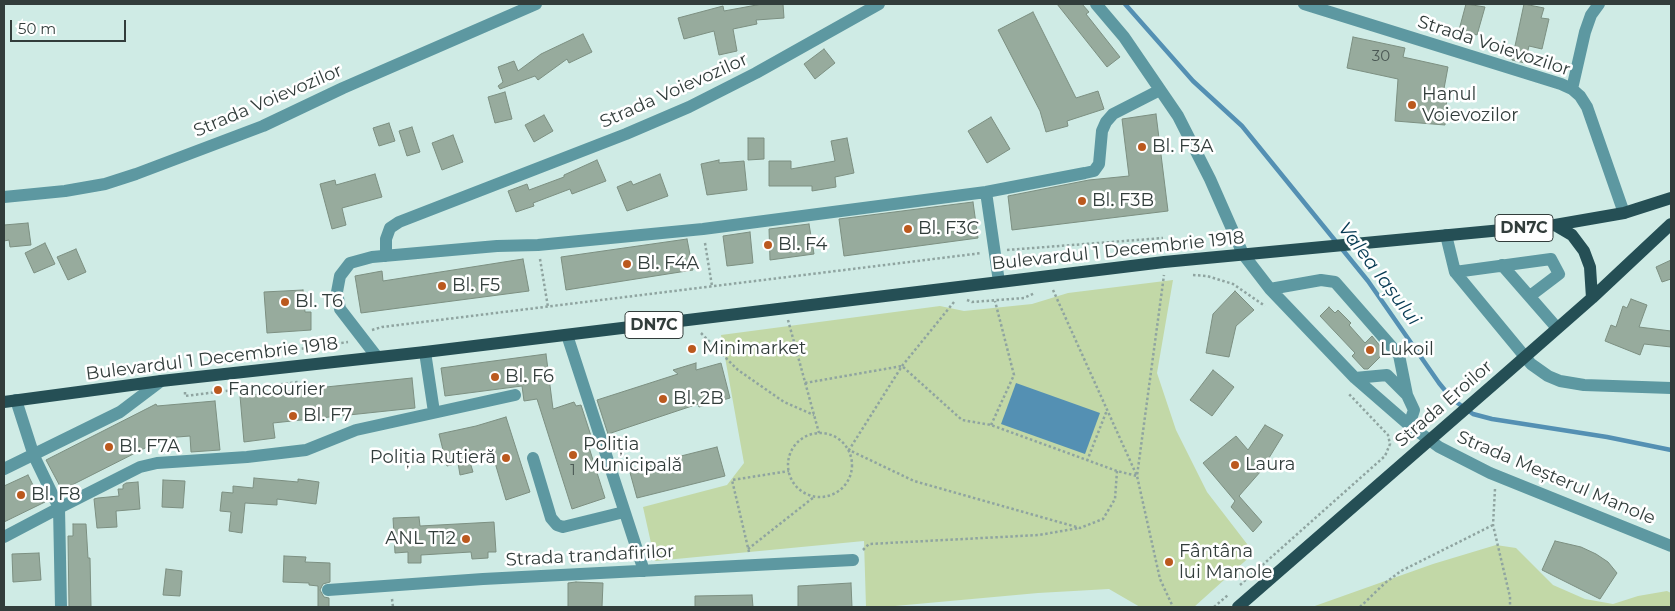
<!DOCTYPE html>
<html>
<head>
<meta charset="utf-8">
<style>
	body { margin:0 }
	#map { position:relative; width:1675px; height:611px; overflow:hidden; background:#cfebe5; font-family:Montserrat,sans-serif }
	canvas { display:block }
	.frame { position:absolute; inset:0; border:5px solid #323d3b; pointer-events:none }
	.scale { position:absolute; left:10px; top:20px; width:116px; height:22px; box-sizing:border-box; border:2px solid #323d3b; border-top:0; padding-left:6px; font-size:15px; line-height:18px; white-space:nowrap; color:#323d3b; -webkit-text-stroke:4px #fff; paint-order:stroke }
</style>
</head>
<body>
<div id="map">
<canvas width="1675" height="611"></canvas>
<div class="frame"></div>
<div class="scale">50 m</div>
</div>
<script>
const ctx = document.querySelector('canvas').getContext('2d');
ctx.lineJoin = 'round';
function paint(path, color) {
  ctx.fillStyle = color;
  ctx.fill(path, 'evenodd');
}
function poly(rows) {
  const path = new Path2D();
  for (const r of rows) {
    if (r.length === 3) {
      path.moveTo(r[0] + r[2], r[1]);
      path.arc(r[0], r[1], r[2], 0, 2 * Math.PI);
      continue;
    }
    path.moveTo(r[0], r[1]);
    for (let i = 2; i < r.length; i += 2) path.lineTo(r[i], r[i + 1]);
  }
  return path;
}
function stroke(path, color, width, dash) {
  ctx.strokeStyle = color;
  ctx.lineWidth = width;
  ctx.lineCap = dash ? 'butt' : 'round';
  ctx.setLineDash(dash || []);
  ctx.stroke(path);
}
function label(font, color, halo, rows, align = 'center') {
  ctx.font = font + ' Montserrat,sans-serif';
  ctx.lineWidth = 5;
  ctx.setLineDash([]);
  ctx.textBaseline = 'middle';
  ctx.strokeStyle = halo;
  ctx.fillStyle = color;
  for (const [text, x, y, turn = 0] of rows) {
    ctx.save();
    ctx.translate(x, y);
    ctx.rotate((+turn || 0) * Math.PI / 180);
    ctx.textAlign = isNaN(turn) ? turn : align;
    if (halo) ctx.strokeText(text, 0, 0);
    ctx.fillText(text, 0, 0);
    ctx.restore();
  }
}
paint(poly([
	[1173,280,1157,373,1176,430,1207,492,1254,553,1194,607,1140,607,1109,589,1038,593,884,607,866,607,864,541,655,561,643,507,727,485,744,463,721,335,940,306,964,311,1032,304,1068,293],
	[1496,545,1516,548,1553,585,1585,599,1613,604,1638,596,1667,591,1671,593,1671,607,1312,607,1433,564]
]), '#c2d8a7');
paint(poly([
	[1016,383,1100,413,1085,454,1001,424]
]), '#5490b3');
stroke(poly([
	[1125,4,1193,81,1242,126,1368,281,1439,383,1452,399,1473,414,1492,419,1607,437,1671,450]
]), '#5490b3', 4.5);
const building = poly([
	[762,4,783,4,784,18,756,20,757,24,733,29,737,51,719,55,714,31,684,39,678,18,723,6,724,11,762,4],
	[1057,4,1082,4,1089,12,1086,14,1120,57,1107,67,1057,4],
	[1466,4,1485,7,1477,35,1459,30,1466,4],
	[1524,4,1544,8,1541,18,1549,19,1542,49,1529,46,1525,63,1512,60,1524,4],
	[1033,12,1076,98,1098,91,1104,109,1067,121,1068,126,1046,132,1040,111,998,30,1033,12],
	[583,34,592,52,569,63,567,59,538,80,535,76,500,89,498,86,503,82,498,67,514,61,518,71,541,54,583,34],
	[1353,37,1405,48,1403,57,1448,67,1443,94,1447,94,1445,125,1395,121,1398,79,1347,68,1353,37],
	[824,49,835,63,815,79,804,64,824,49],
	[505,92,512,119,495,123,488,97,505,92],
	[1156,114,1168,211,1012,230,1008,196,1089,180,1129,176,1122,119,1156,114],
	[544,115,553,131,534,142,525,125,544,115],
	[991,117,1010,149,987,163,968,131,991,117],
	[389,123,395,141,379,146,373,128,389,123],
	[412,127,420,152,407,156,399,131,412,127],
	[453,135,463,162,442,170,432,143,453,135],
	[748,138,764,138,764,159,748,160,748,138],
	[847,138,854,173,835,177,836,187,812,191,812,186,769,186,769,161,791,161,791,169,835,161,831,141,847,138],
	[597,160,606,181,572,194,570,189,533,203,534,206,516,212,508,191,527,184,529,190,564,177,564,175,597,160],
	[719,160,719,163,744,161,747,190,707,195,701,164,719,160],
	[375,174,382,197,342,208,346,225,332,229,320,184,335,180,336,185,375,174],
	[660,174,668,196,627,211,617,187,631,181,633,185,660,174],
	[973,202,978,238,844,256,839,219,973,202],
	[28,223,31,245,10,247,9,240,4,241,4,225,28,223],
	[809,224,814,254,770,260,769,229,809,224],
	[750,232,753,263,727,266,723,236,750,232],
	[687,239,693,270,566,290,561,257,687,239],
	[45,243,55,264,34,273,25,253,45,243],
	[76,249,86,272,68,280,57,257,76,249],
	[523,259,529,291,361,313,355,276,382,271,383,281,523,259],
	[1671,260,1671,279,1662,282,1656,267,1671,260],
	[303,290,305,312,311,312,311,330,267,333,264,292,303,290],
	[1235,291,1254,310,1236,326,1229,357,1206,353,1213,314,1235,291],
	[1631,299,1647,305,1639,327,1671,331,1671,347,1644,344,1640,355,1605,341,1611,325,1616,327,1623,306,1627,308,1631,299],
	[1329,307,1335,313,1338,310,1351,323,1349,325,1365,343,1372,336,1385,352,1368,369,1364,369,1352,356,1355,353,1320,316,1329,307],
	[546,354,553,409,574,402,576,406,581,405,592,439,587,441,605,498,572,509,537,399,524,401,522,386,445,396,441,368,546,354],
	[696,363,696,370,721,363,730,398,699,407,698,404,608,434,597,400,678,374,673,370,696,363],
	[1213,370,1234,387,1212,416,1190,400,1213,370],
	[412,378,415,408,273,423,275,438,244,442,240,396,412,378],
	[215,401,220,450,191,452,190,436,165,438,62,490,46,460,156,404,157,406,215,401],
	[506,417,530,492,506,500,493,456,470,462,473,472,460,475,458,463,447,466,439,434,476,426,506,417],
	[1265,425,1283,435,1261,471,1239,496,1262,522,1253,532,1231,507,1235,501,1203,463,1236,436,1248,450,1265,425],
	[717,447,725,476,637,498,629,469,717,447],
	[28,475,41,501,39,502,45,502,4,522,4,486,28,475],
	[254,478,298,482,298,479,319,482,316,504,277,499,277,505,245,503,242,533,229,531,231,512,220,511,222,492,233,493,233,486,253,488,254,478],
	[163,480,185,481,183,508,162,507,163,480],
	[138,482,140,509,116,511,117,527,97,528,94,499,98,498,119,496,118,489,123,489,123,485,126,483,138,482],
	[419,517,420,526,494,522,496,552,488,552,488,558,472,559,471,552,421,555,421,563,408,563,408,552,395,553,393,518,419,517],
	[73,524,86,524,88,558,90,558,91,607,69,607,68,536,73,536,73,524],
	[1555,541,1581,547,1596,554,1608,562,1617,573,1600,599,1542,570,1555,541],
	[39,553,41,580,13,582,12,554,39,553],
	[284,556,306,557,305,562,330,563,330,582,323,584,320,590,324,597,329,598,329,607,318,607,318,586,309,585,309,583,283,582,284,556],
	[166,569,182,571,180,596,163,595,166,569],
	[576,582,603,583,602,607,568,607,568,583,576,582],
	[851,583,852,607,798,607,798,586,851,583],
	[752,595,753,607,695,607,695,596,752,595]
]);
paint(building, '#97ab9d');
stroke(building, '#7c8f81', 1);
stroke(poly([
	[705,243,712,286],
	[1007,250,1163,238],
	[540,259,548,307],
	[1193,275,1207,276,1233,284,1265,306],
	[1053,290,1137,476,1160,579,1173,607],
	[967,300,972,302,1024,298,1035,293],
	[954,302,902,366,849,450,914,481,1080,528,1103,519,1115,499,1117,471],
	[788,320,819,433],
	[372,330,382,327,982,253],
	[701,333,738,370,784,402,814,415],
	[272,353,348,342],
	[805,383,902,366,962,420,991,425,1117,471,1137,476,1164,275],
	[185,392,185,396,298,382],
	[991,425,1014,375,995,301],
	[820,465,32],
	[1087,461,1107,410],
	[1495,489,1493,525,1510,597,1510,607],
	[748,549,814,497],
	[863,550,869,544,1039,535,1079,528],
	[749,552,732,480,789,471],
	[1240,585,1385,456,1390,444,1388,435,1348,393],
	[392,599,393,607],
	[1214,607,1228,595],
	[1360,607,1385,583,1401,571,1493,525]
]), '#8fa4a0', 2.5, [2.5, 2.5]);
stroke(poly([
	[1096,4,1124,37,1178,116,1210,179,1243,254,1270,289,1355,378,1409,425,1439,447,1490,473,1671,546],
	[1304,4,1561,84,1572,89,1580,96,1587,107,1624,213],
	[1572,89,1585,32,1591,15,1599,4],
	[986,192,999,282],
	[4,197,65,191,105,184,136,174,263,126,343,88,536,4],
	[1446,235,1455,272],
	[386,256,386,239,390,228,399,222,626,134,689,107,756,73,879,4],
	[1502,265,1557,328],
	[1270,289,1321,280,1335,282,1399,355,1407,395],
	[1530,296,1559,274,1551,259,1455,272,1531,364,1548,376,1560,381,1584,385,1671,388],
	[567,335,644,571],
	[425,352,434,412],
	[377,357,340,309,337,292,340,276,350,263,372,257,497,246,538,245,703,229,986,192,1085,173,1094,171,1099,164,1102,131,1106,122,1113,114,1160,90],
	[1355,378,1387,375,1407,395,1414,410,1409,425],
	[16,400,34,456,59,508,61,607],
	[533,458,551,518,557,525,563,527,624,512],
	[4,469,120,412,161,381],
	[4,537,59,508,140,467,157,463,247,457,306,450,356,430,515,395],
	[328,590,483,579,853,560]
]), '#5d98a1', 12);
stroke(poly([
	[1555,225,1572,235,1584,251,1590,267,1592,298],
	[4,402,161,381,425,352,1164,262,1555,225,1624,213,1671,198],
	[1238,607,1502,377,1592,298,1671,224]
]), '#254f55', 12);
for (const [x, y, r, color] of [
	[1412,105,5,"#bb591e"],
	[1142,147,5,"#bb591e"],
	[1082,201,5,"#bb591e"],
	[908,229,5,"#bb591e"],
	[768,245,5,"#bb591e"],
	[627,264,5,"#bb591e"],
	[442,286,5,"#bb591e"],
	[285,302,5,"#bb591e"],
	[692,349,5,"#bb591e"],
	[1370,350,5,"#bb591e"],
	[495,377,5,"#bb591e"],
	[218,390,5,"#bb591e"],
	[663,399,5,"#bb591e"],
	[293,416,5,"#bb591e"],
	[109,447,5,"#bb591e"],
	[573,455,5,"#bb591e"],
	[506,458,5,"#bb591e"],
	[1235,465,5,"#bb591e"],
	[21,495,5,"#bb591e"],
	[466,539,5,"#bb591e"],
	[1169,562,5,"#bb591e"]
]) {
  const dot = new Path2D();
  dot.arc(x, y, r, 0, 2 * Math.PI);
  ctx.fillStyle = color;
  ctx.fill(dot);
  stroke(dot, '#fff', 2);
}
label('15px', '#4b5854', null, [
	["30",1381,57],
	["1",573,471]
]);
for (const [x, y, w] of [
	[1524,228,58],
	[654,325,58]
]) {
  const box = new Path2D();
  box.roundRect(x - w / 2, y - 13.5, w, 27, 4);
  ctx.fillStyle = '#fff';
  ctx.fill(box);
  stroke(box, '#323d3b', 1);
}
label('bold 16px', '#323d3b', null, [
	["DN7C",1524,228],
	["DN7C",654,325]
]);
label('18px', '#323d3b', '#fff', [
	["Strada Voievozilor",1494,46,18],
	["Strada Voievozilor",674,91,-24],
	["Strada Voievozilor",268,101,-23],
	["Bulevardul 1 Decembrie 1918",1118,251,-6],
	["Bulevardul 1 Decembrie 1918",212,359,-7],
	["Strada Eroilor",1444,404,-41],
	["Strada Meșterul Manole",1556,478,23],
	["Strada trandafirilor",590,556,-3]
]);
label('18px', '#323d3b', '#fff', [
	["Hanul",1422,95],
	["Voievozilor",1422,116],
	["Bl. F3A",1152,147],
	["Bl. F3B",1092,201],
	["Bl. F3C",918,229],
	["Bl. F4",778,245],
	["Bl. F4A",637,264],
	["Bl. F5",452,286],
	["Bl. T6",295,302],
	["Minimarket",702,349],
	["Lukoil",1380,350],
	["Bl. F6",505,377],
	["Fancourier",228,390],
	["Bl. 2B",673,399],
	["Bl. F7",303,416],
	["Poliția",583,445],
	["Municipală",583,466],
	["Bl. F7A",119,447],
	["Poliția Rutieră",496,458,"right"],
	["Laura",1245,465],
	["Bl. F8",31,495],
	["ANL T12",456,539,"right"],
	["Fântâna",1179,552],
	["lui Manole",1179,573]
], 'left');
label('italic 19px', '#043952', '#fff', [
	["Valea Iașului",1379,274,53]
]);
</script>
</body>
</html>
